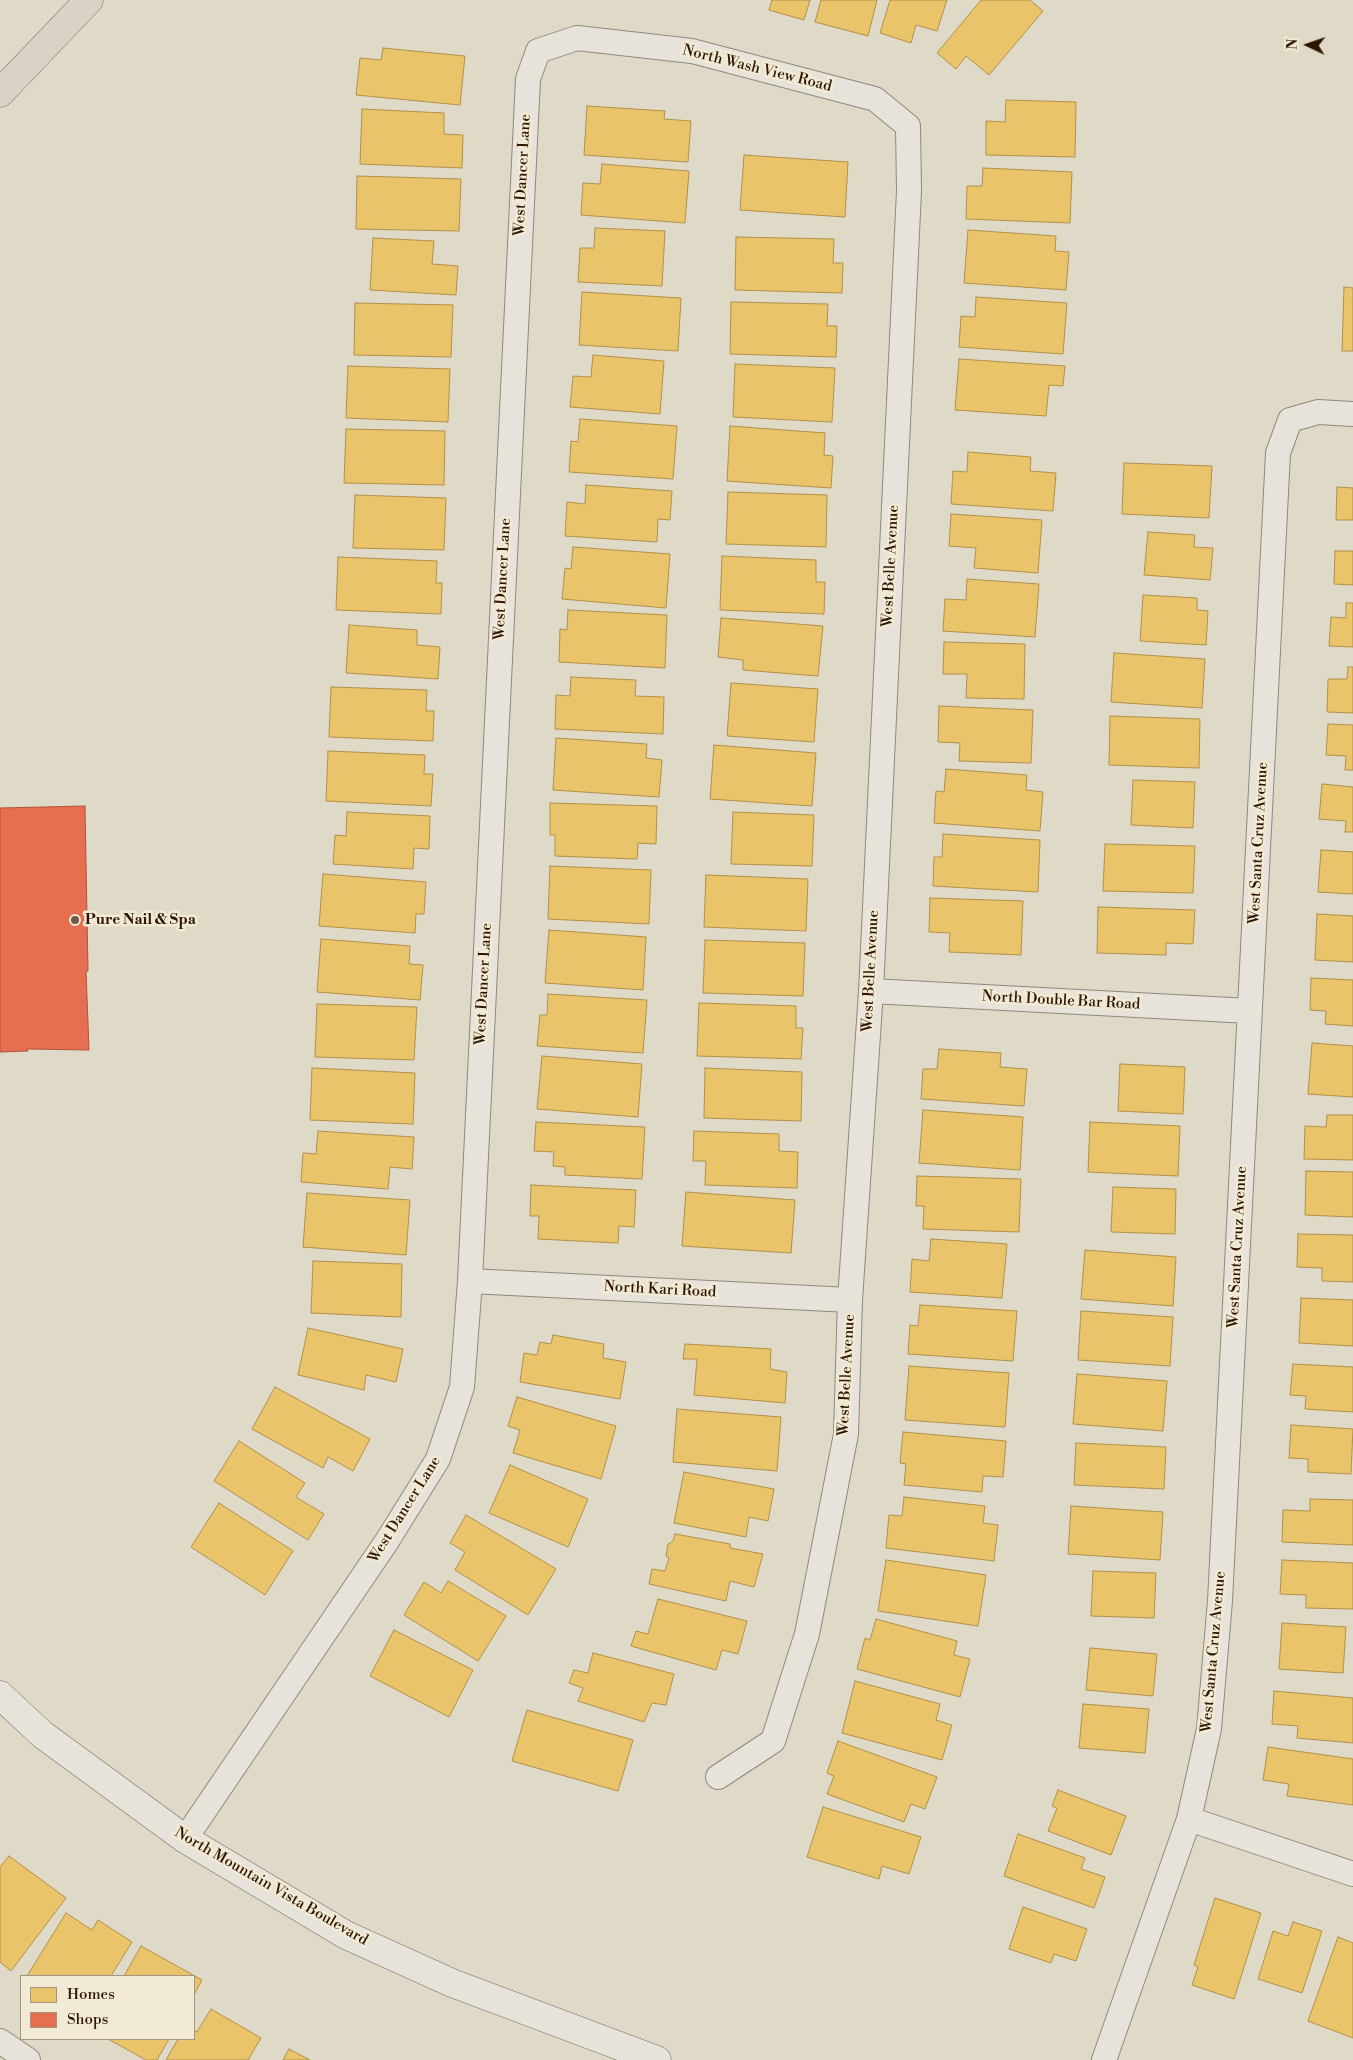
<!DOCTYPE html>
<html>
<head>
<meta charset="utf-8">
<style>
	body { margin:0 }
	#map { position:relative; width:1353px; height:2060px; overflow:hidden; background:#dfd9c7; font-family:"Libre Bodoni",serif }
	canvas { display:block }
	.legend { position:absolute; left:20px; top:1975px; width:175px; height:65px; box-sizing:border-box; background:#f1ead4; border:1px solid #a3957f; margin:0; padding:6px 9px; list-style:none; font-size:15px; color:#2f1500 }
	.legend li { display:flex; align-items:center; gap:10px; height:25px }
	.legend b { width:25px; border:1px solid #a3957f }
	.north { position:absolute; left:1283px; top:20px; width:50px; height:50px; -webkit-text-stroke:4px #f1ead4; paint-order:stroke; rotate:273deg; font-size:14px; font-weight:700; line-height:20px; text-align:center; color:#2f1500 }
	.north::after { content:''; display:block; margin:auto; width:18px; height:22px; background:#2f1500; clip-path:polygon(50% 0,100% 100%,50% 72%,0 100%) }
</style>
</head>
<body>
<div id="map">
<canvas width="1353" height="2060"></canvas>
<ul class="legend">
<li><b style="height:14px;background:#e9c46a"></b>Homes</li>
<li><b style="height:14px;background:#e76f51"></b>Shops</li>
</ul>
<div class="north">N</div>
</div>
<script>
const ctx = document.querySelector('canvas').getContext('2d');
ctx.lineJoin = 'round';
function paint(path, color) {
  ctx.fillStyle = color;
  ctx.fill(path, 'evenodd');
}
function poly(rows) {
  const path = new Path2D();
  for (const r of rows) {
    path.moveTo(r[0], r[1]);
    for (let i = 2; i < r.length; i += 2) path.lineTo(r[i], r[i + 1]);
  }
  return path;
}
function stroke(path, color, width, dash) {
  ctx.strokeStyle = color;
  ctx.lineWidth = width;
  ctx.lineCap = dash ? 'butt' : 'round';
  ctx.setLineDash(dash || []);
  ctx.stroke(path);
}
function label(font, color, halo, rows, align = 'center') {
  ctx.font = font + ' "Libre Bodoni",serif';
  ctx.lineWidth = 5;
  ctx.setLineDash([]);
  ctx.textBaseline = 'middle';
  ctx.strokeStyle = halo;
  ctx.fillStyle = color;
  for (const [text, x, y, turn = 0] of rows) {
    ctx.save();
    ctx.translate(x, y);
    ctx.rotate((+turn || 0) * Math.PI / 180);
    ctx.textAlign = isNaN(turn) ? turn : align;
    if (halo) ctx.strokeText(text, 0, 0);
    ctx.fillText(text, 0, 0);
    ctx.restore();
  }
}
const homes = poly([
	[772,0,810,0,804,20,769,10,772,0],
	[821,0,877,0,868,36,815,22,821,0],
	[890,0,947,0,937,31,916,25,911,43,880,33,890,0],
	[981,0,1030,0,1043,11,989,75,966,56,956,69,937,53,981,0],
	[383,48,465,56,460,105,356,95,360,58,381,60,383,48],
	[1006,100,1076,102,1075,157,986,155,986,121,1005,122,1006,100],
	[587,106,665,111,664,119,691,121,688,162,584,155,587,106],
	[362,109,444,113,444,134,463,135,462,168,360,164,362,109],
	[744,155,848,162,845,217,740,210,744,155],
	[602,164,689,171,685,223,581,215,583,183,600,184,602,164],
	[983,168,1072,172,1070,223,966,219,967,186,982,186,983,168],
	[357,176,461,179,459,231,356,229,357,176],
	[595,228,665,231,662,286,578,282,580,248,594,248,595,228],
	[968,230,1056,236,1055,251,1069,252,1066,290,964,283,968,230],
	[736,237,834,239,833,263,843,263,842,293,735,290,736,237],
	[373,238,434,241,432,264,458,266,456,295,370,290,373,238],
	[1344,287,1353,288,1353,351,1342,351,1344,287],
	[582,292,681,298,678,351,579,345,582,292],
	[976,297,1067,303,1063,354,959,347,961,316,975,317,976,297],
	[731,302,828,304,827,326,837,326,836,357,730,354,731,302],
	[355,303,453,305,451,357,354,355,355,303],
	[593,355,664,361,660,414,570,407,573,376,591,377,593,355],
	[959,359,1065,366,1063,386,1049,385,1046,416,955,410,959,359],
	[735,364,835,368,832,422,733,417,735,364],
	[348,366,450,369,448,422,346,418,348,366],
	[580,419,677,426,673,479,569,472,571,441,578,442,580,419],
	[730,426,825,433,824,455,833,456,831,488,727,481,730,426],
	[346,429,445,431,444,485,344,483,346,429],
	[968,452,1031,457,1030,471,1056,473,1053,511,951,504,953,471,967,472,968,452],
	[1124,463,1212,466,1209,518,1122,514,1124,463],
	[586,485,672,491,670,520,658,519,657,542,565,536,567,502,585,504,586,485],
	[1337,487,1353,488,1353,520,1336,520,1337,487],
	[728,492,827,495,826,547,726,544,728,492],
	[355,495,446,498,444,550,353,548,355,495],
	[951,514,1042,520,1038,573,974,568,976,548,949,546,951,514],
	[1148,532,1195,535,1194,547,1213,548,1210,580,1144,575,1148,532],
	[573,547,670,554,666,608,562,599,565,568,571,569,573,547],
	[1335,551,1353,551,1353,585,1334,584,1335,551],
	[722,556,816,560,816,582,825,582,824,614,720,610,722,556],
	[338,557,437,561,436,583,442,583,441,614,336,610,338,557],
	[967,579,1039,584,1035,637,943,631,945,599,966,600,967,579],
	[1143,595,1197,598,1197,610,1208,611,1206,645,1140,641,1143,595],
	[1346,603,1353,603,1353,647,1329,646,1331,617,1346,618,1346,603],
	[568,610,667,615,665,668,559,662,560,629,567,630,568,610],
	[721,618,823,626,818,676,743,670,743,660,718,657,721,618],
	[349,625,417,630,417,645,440,647,438,679,346,673,349,625],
	[944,642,1025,644,1024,699,966,698,967,674,943,674,944,642],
	[1114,653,1205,659,1202,708,1111,702,1114,653],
	[1348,667,1353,667,1353,713,1327,712,1328,679,1347,679,1348,667],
	[571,677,636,680,635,696,664,697,663,734,555,729,556,695,570,696,571,677],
	[731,683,818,689,814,742,727,736,731,683],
	[331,687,427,690,426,711,434,711,433,741,329,737,331,687],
	[939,706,1033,710,1031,763,959,761,960,743,938,742,939,706],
	[1110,716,1200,719,1199,768,1109,765,1110,716],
	[1328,724,1353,725,1353,770,1345,770,1346,756,1326,755,1328,724],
	[556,738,647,744,646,758,662,760,659,797,553,790,556,738],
	[714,745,816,753,812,806,710,799,714,745],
	[328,751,425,755,424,774,433,774,431,806,326,801,328,751],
	[946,769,1027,775,1026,790,1043,792,1040,831,934,823,936,791,944,792,946,769],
	[1133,780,1195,782,1193,828,1131,825,1133,780],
	[1322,784,1353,787,1353,832,1345,832,1346,821,1319,819,1322,784],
	[550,803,657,806,656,844,638,843,637,859,555,856,555,835,550,835,550,803],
	[347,812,430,816,429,849,414,848,413,869,333,864,335,835,346,836,347,812],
	[733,812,814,815,812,866,731,864,733,812],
	[943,834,1040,840,1038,892,933,886,934,857,942,857,943,834],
	[1105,844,1195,846,1193,893,1103,891,1105,844],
	[1321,850,1353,852,1353,894,1318,892,1321,850],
	[550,866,651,870,649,924,548,919,550,866],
	[323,874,426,882,424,914,416,914,415,933,319,926,323,874],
	[706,875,808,879,806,931,704,927,706,875],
	[930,898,1023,901,1021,955,949,952,950,933,929,932,930,898],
	[1098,907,1195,910,1193,944,1166,943,1166,955,1097,953,1098,907],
	[1317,914,1353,916,1353,962,1315,960,1317,914],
	[549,930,646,937,643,990,545,983,549,930],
	[321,939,410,946,409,964,423,965,420,1000,317,992,321,939],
	[705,940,805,943,803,996,703,993,705,940],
	[1311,978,1353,980,1353,1026,1325,1024,1326,1011,1310,1010,1311,978],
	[548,994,647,1000,643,1053,537,1046,540,1015,547,1015,548,994],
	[699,1003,796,1006,796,1028,803,1028,801,1059,697,1056,699,1003],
	[317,1004,417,1007,414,1060,315,1057,317,1004],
	[1312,1043,1353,1046,1353,1097,1308,1094,1312,1043],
	[939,1049,1001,1053,1000,1067,1027,1069,1024,1106,921,1099,923,1069,937,1069,939,1049],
	[542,1056,642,1064,638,1117,537,1109,542,1056],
	[1120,1064,1185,1067,1183,1114,1118,1111,1120,1064],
	[312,1068,415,1073,413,1124,310,1120,312,1068],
	[705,1068,802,1072,801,1121,704,1118,705,1068],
	[923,1110,1023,1117,1020,1170,919,1163,923,1110],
	[1327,1115,1353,1115,1353,1160,1304,1159,1305,1126,1326,1127,1327,1115],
	[536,1122,645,1127,642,1179,565,1175,565,1167,553,1166,554,1152,534,1151,536,1122],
	[1090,1122,1180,1126,1178,1176,1088,1172,1090,1122],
	[318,1131,414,1137,412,1169,390,1167,388,1189,301,1182,303,1153,316,1154,318,1131],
	[694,1131,779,1134,779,1151,798,1152,797,1188,705,1185,706,1161,693,1161,694,1131],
	[1306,1171,1353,1172,1353,1217,1305,1215,1306,1171],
	[917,1176,1021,1179,1019,1232,923,1229,924,1206,916,1206,917,1176],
	[531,1185,636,1190,634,1227,619,1226,618,1243,538,1239,539,1216,530,1216,531,1185],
	[1113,1187,1176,1189,1175,1234,1111,1232,1113,1187],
	[686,1192,795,1200,791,1253,682,1246,686,1192],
	[307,1193,410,1200,406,1255,303,1247,307,1193],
	[1298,1234,1353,1235,1353,1282,1322,1281,1322,1268,1297,1267,1298,1234],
	[931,1239,1007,1244,1002,1298,910,1292,912,1259,929,1261,931,1239],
	[1085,1250,1176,1257,1173,1306,1081,1299,1085,1250],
	[313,1261,402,1264,401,1317,311,1313,313,1261],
	[1301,1298,1353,1300,1353,1346,1299,1343,1301,1298],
	[920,1305,1017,1311,1013,1361,908,1354,910,1325,918,1326,920,1305],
	[1081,1311,1173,1317,1170,1366,1078,1360,1081,1311],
	[308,1328,403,1349,396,1382,366,1375,364,1390,298,1375,308,1328],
	[553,1335,604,1344,603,1358,626,1362,620,1399,520,1382,524,1353,537,1355,540,1342,551,1344,553,1335],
	[685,1344,771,1349,770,1369,787,1372,785,1403,694,1395,697,1359,683,1359,685,1344],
	[1293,1364,1353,1367,1353,1412,1305,1409,1306,1396,1290,1395,1293,1364],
	[909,1366,1009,1373,1005,1427,905,1420,909,1366],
	[1077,1374,1167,1381,1163,1431,1073,1424,1077,1374],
	[275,1387,370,1439,353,1471,328,1457,323,1468,252,1429,275,1387],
	[517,1397,616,1426,601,1479,513,1453,520,1430,508,1426,517,1397],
	[677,1409,781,1417,777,1471,673,1462,677,1409],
	[1291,1425,1353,1429,1351,1474,1308,1472,1308,1459,1289,1458,1291,1425],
	[903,1432,1006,1441,1003,1477,983,1476,982,1492,904,1485,906,1464,900,1463,903,1432],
	[239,1441,305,1483,296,1497,324,1514,308,1540,214,1481,239,1441],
	[1076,1443,1166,1447,1164,1489,1074,1485,1076,1443],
	[510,1465,588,1499,568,1547,489,1513,510,1465],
	[684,1472,774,1489,768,1521,749,1517,746,1537,674,1523,684,1472],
	[904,1497,985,1506,983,1523,998,1525,994,1561,886,1548,889,1515,902,1516,904,1497],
	[1310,1499,1353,1500,1353,1545,1282,1542,1283,1510,1310,1511,1310,1499],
	[219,1503,293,1551,265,1595,191,1547,219,1503],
	[1071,1506,1163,1512,1160,1560,1068,1554,1071,1506],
	[466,1515,556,1569,528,1615,455,1570,465,1552,450,1543,466,1515],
	[675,1534,730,1544,730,1548,763,1554,754,1587,730,1581,726,1601,649,1584,652,1569,665,1571,669,1558,666,1556,668,1544,673,1541,675,1534],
	[886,1560,986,1575,978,1626,878,1611,886,1560],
	[1282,1560,1353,1563,1353,1609,1306,1608,1306,1595,1280,1594,1282,1560],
	[1093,1571,1156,1573,1154,1618,1091,1616,1093,1571],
	[448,1581,506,1616,478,1661,404,1615,424,1582,441,1593,448,1581],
	[658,1599,747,1621,738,1654,722,1650,716,1670,631,1646,636,1631,648,1634,658,1599],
	[876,1619,957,1641,954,1655,970,1659,960,1697,857,1669,865,1638,870,1640,876,1619],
	[1282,1623,1346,1627,1343,1673,1279,1669,1282,1623],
	[394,1630,473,1670,449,1717,370,1676,394,1630],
	[1090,1648,1157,1654,1153,1696,1086,1690,1090,1648],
	[593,1653,674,1674,666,1705,652,1703,644,1722,578,1701,583,1688,569,1683,574,1670,588,1673,593,1653],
	[855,1681,940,1704,936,1720,952,1725,942,1760,842,1733,855,1681],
	[1274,1691,1353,1698,1353,1743,1297,1738,1298,1726,1272,1724,1274,1691],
	[1083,1704,1149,1709,1145,1753,1079,1748,1083,1704],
	[527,1710,633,1740,618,1791,512,1761,527,1710],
	[838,1741,937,1777,925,1809,911,1804,904,1822,827,1794,834,1776,827,1773,838,1741],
	[1268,1747,1353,1759,1353,1805,1287,1796,1289,1784,1263,1780,1268,1747],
	[1058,1790,1126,1816,1111,1855,1048,1831,1057,1808,1052,1806,1058,1790],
	[823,1807,921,1837,909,1874,882,1866,879,1879,807,1857,823,1807],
	[1018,1834,1085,1858,1081,1869,1105,1877,1094,1908,1004,1876,1018,1834],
	[9,1856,66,1898,11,1971,0,1962,0,1867,9,1856],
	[1215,1898,1261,1913,1234,1999,1192,1985,1198,1967,1194,1965,1215,1898],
	[1023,1907,1087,1929,1076,1961,1054,1954,1051,1963,1009,1949,1023,1907],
	[66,1913,92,1930,98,1920,132,1942,111,1976,27,1976,66,1913],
	[1293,1922,1322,1931,1302,1993,1258,1979,1273,1931,1288,1936,1293,1922],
	[1338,1937,1353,1943,1353,2038,1308,2021,1338,1937],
	[141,1946,202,1980,194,1995,194,1976,124,1976,141,1946],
	[211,2009,261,2038,248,2060,166,2060,178,2039,194,2039,194,2030,197,2032,211,2009],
	[108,2039,169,2039,157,2060,146,2060,108,2039],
	[289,2049,310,2060,283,2060,289,2049]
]);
paint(homes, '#e9c46a');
stroke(homes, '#b1904a', 1);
const shops = poly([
	[85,806,88,971,86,971,89,1050,27,1049,28,1051,0,1052,0,808,85,806]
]);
paint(shops, '#e76f51');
stroke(shops, '#b05439', 1);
const street = poly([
	[871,991,1250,1011],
	[470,1281,850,1300],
	[1189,1819,1353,1874],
	[185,1839,387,1541,438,1459,462,1387,470,1281,528,79,538,51,577,38,692,51,875,99,908,126,909,191,871,991,850,1300,846,1434,807,1634,773,1741,718,1777],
	[0,2041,28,2060],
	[1104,2060,1189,1819,1209,1729,1220,1601,1278,453,1290,420,1318,412,1353,414]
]);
const secondary = poly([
	[0,1695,43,1735,185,1839,346,1935,452,1983,657,2060]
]);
const primary = poly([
	[0,93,89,0]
]);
stroke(street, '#90897c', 26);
stroke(secondary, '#766e62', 29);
stroke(primary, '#766e62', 29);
stroke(street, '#e7e3da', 24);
stroke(secondary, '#e7e3da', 28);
stroke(primary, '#dad3c5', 28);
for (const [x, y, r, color] of [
	[75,920,5,"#6d5a46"]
]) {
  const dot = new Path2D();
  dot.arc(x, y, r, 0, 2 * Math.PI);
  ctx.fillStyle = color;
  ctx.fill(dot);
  stroke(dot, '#f1ead4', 2);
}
label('15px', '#2f1500', '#f1ead4', [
	["North Wash View Road",757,69,14],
	["West Dancer Lane",523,175,-87],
	["West Belle Avenue",891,566,-87],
	["West Dancer Lane",503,579,-87],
	["West Santa Cruz Avenue",1259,843,-87],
	["West Belle Avenue",871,971,-87],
	["West Dancer Lane",484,984,-87],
	["North Double Bar Road",1061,1001,3],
	["West Santa Cruz Avenue",1238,1247,-87],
	["North Kari Road",660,1290,3],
	["West Belle Avenue",847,1375,-87],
	["West Dancer Lane",405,1510,-58],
	["West Santa Cruz Avenue",1214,1652,-85],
	["North Mountain Vista Boulevard",271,1887,30]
]);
label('bold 15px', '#2f1500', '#f1ead4', [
	["Pure Nail & Spa",85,920]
], 'left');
</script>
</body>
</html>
